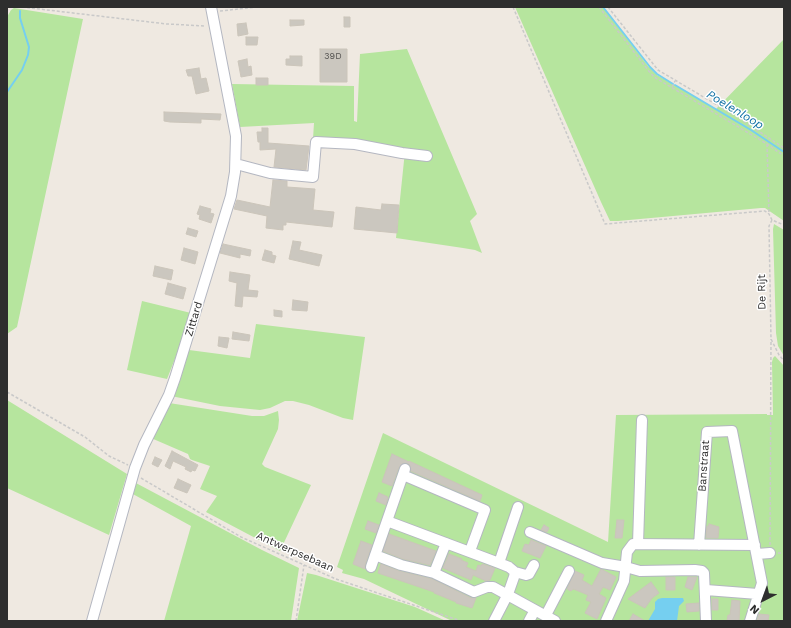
<!DOCTYPE html>
<html>
<head>
<meta charset="utf-8">
<style>
	body { margin:0 }
	#map { position:relative; width:791px; height:628px; overflow:hidden; background:#efe9e1; font-family:"Work Sans",sans-serif }
	canvas { display:block }
	.frame { position:absolute; inset:0; border:8px solid #2e2e2e; pointer-events:none }
	.north { position:absolute; left:743px; top:580px; width:40px; height:40px; -webkit-text-stroke:3px #fff; paint-order:stroke; rotate:222deg; font-size:11px; font-weight:700; line-height:16px; text-align:center; color:#2e2e2e }
	.north::after { content:''; display:block; margin:auto; width:14px; height:18px; background:#2e2e2e; clip-path:polygon(50% 0,100% 100%,50% 72%,0 100%) }
</style>
</head>
<body>
<div id="map">
<canvas width="791" height="628"></canvas>
<div class="frame"></div>
<div class="north">N</div>
</div>
<script>
const ctx = document.querySelector('canvas').getContext('2d');
ctx.lineJoin = 'round';
function paint(path, color) {
  ctx.fillStyle = color;
  ctx.fill(path, 'evenodd');
}
function poly(rows) {
  const path = new Path2D();
  for (const r of rows) {
    path.moveTo(r[0], r[1]);
    for (let i = 2; i < r.length; i += 2) path.lineTo(r[i], r[i + 1]);
  }
  return path;
}
function stroke(path, color, width, dash) {
  ctx.strokeStyle = color;
  ctx.lineWidth = width;
  ctx.lineCap = dash ? 'butt' : 'round';
  ctx.setLineDash(dash || []);
  ctx.stroke(path);
}
function label(font, color, halo, rows, align = 'center') {
  ctx.font = font + ' "Work Sans",sans-serif';
  ctx.lineWidth = 3;
  ctx.setLineDash([]);
  ctx.textBaseline = 'middle';
  ctx.strokeStyle = halo;
  ctx.fillStyle = color;
  for (const [text, x, y, turn = 0] of rows) {
    ctx.save();
    ctx.translate(x, y);
    ctx.rotate((+turn || 0) * Math.PI / 180);
    ctx.textAlign = isNaN(turn) ? turn : align;
    if (halo) ctx.strokeText(text, 0, 0);
    ctx.fillText(text, 0, 0);
    ctx.restore();
  }
}
paint(poly([
	[515,7,603,7,648,66,657,75,716,109,784,39,784,221,765,208,761,208,618,221,610,221,601,202],
	[14,8,83,19,17,327,7,334,7,17,11,10],
	[407,49,477,214,470,221,482,253,475,250,463,248,396,238,405,151,313,139,314,123,240,127,232,84,354,86,354,121,357,122,360,54],
	[774,224,784,230,784,356,778,346,776,333,773,229],
	[142,301,191,313,178,351,167,379,127,370],
	[256,324,365,337,353,420,343,418,309,405,293,401,285,401,270,408,260,410,220,406,171,396,189,350,250,358],
	[775,356,784,366,784,621,452,621,364,579,342,573,343,570,337,567,383,433,608,542,616,415,767,414,767,415,773,415,772,362,773,358],
	[7,400,127,474,109,535,7,488],
	[169,403,252,416,264,416,278,411,279,420,278,429,262,464,265,467,311,485,280,551,206,512,217,496,200,489,210,466,192,460,190,459,188,454,151,438],
	[134,482,262,550,299,568,291,621,164,621,191,526,131,493],
	[307,573,316,575,415,607,446,621,297,621]
]), '#b6e59e');
paint(poly([
	[662,598,683,598,684,601,679,606,677,621,648,621,655,609,655,602,658,599]
]), '#75cff0');
stroke(poly([
	[603,7,650,67,657,74,673,84],
	[675,85,751,130,784,152],
	[7,92,22,70,28,55,29,47,20,18,20,11]
]), '#75cff0', 2);
const building = poly([
	[344,17,350,17,350,27,344,27,344,17],
	[290,20,304,20,304,25,290,26,290,20],
	[246,23,248,34,238,36,237,24,246,23],
	[246,37,258,37,257,45,246,45,246,37],
	[320,49,347,49,347,82,320,82,320,49],
	[290,56,302,56,302,66,286,65,286,59,290,59,290,56],
	[247,59,248,67,251,66,252,75,241,77,238,61,247,59],
	[199,68,201,79,206,78,209,91,196,94,192,76,188,76,186,70,199,68],
	[256,78,268,78,268,85,256,85,256,78],
	[164,112,221,114,220,120,201,119,201,123,170,122,164,121,164,112],
	[262,128,268,128,268,143,309,146,306,170,274,167,276,149,260,150,260,142,258,142,257,132,262,132,262,128],
	[273,180,287,181,287,187,315,189,313,210,334,212,332,227,286,222,286,225,283,225,283,230,266,228,267,216,234,209,237,200,270,207,273,180],
	[382,204,399,205,397,233,354,229,356,207,381,210,382,204],
	[200,206,211,209,210,213,214,214,211,223,199,219,200,215,197,214,200,206],
	[188,228,198,231,196,237,186,234,188,228],
	[293,241,301,242,299,250,322,255,319,266,289,259,293,241],
	[223,244,251,250,250,256,240,254,240,258,220,253,223,244],
	[184,248,198,252,195,264,181,260,184,248],
	[265,250,272,252,272,255,276,256,274,263,262,260,265,250],
	[155,266,173,270,171,280,153,276,155,266],
	[230,272,250,275,248,290,258,291,257,297,243,296,242,307,235,306,237,283,229,281,230,272],
	[168,283,186,288,183,299,165,294,168,283],
	[293,300,308,302,307,311,292,310,293,300],
	[274,310,282,311,282,317,274,316,274,310],
	[233,332,250,335,249,341,232,339,233,332],
	[219,337,229,338,227,348,218,346,219,337],
	[172,451,198,465,195,471,192,470,191,472,185,469,186,467,173,461,170,469,165,466,172,451],
	[392,454,409,462,409,461,482,495,480,501,411,471,410,465,407,463,403,463,399,467,392,486,382,482,392,454],
	[155,457,162,460,158,467,152,464,155,457],
	[178,479,191,485,187,493,174,488,178,479],
	[379,493,388,497,386,505,376,501,379,493],
	[617,520,624,520,622,538,615,538,617,520],
	[368,521,379,525,376,533,365,529,368,521],
	[709,524,719,527,718,538,706,538,707,526,709,526,709,524],
	[544,525,549,528,547,532,541,530,544,525],
	[389,534,436,551,430,565,403,559,383,551,389,534],
	[531,540,546,546,540,558,522,551,525,544,529,545,531,540],
	[361,541,372,545,365,565,365,569,353,564,361,541],
	[449,554,462,559,461,560,468,563,466,567,476,571,478,565,481,566,482,564,495,568,490,580,486,581,473,575,471,580,443,568,449,554],
	[381,564,399,571,432,579,471,598,476,598,472,608,456,603,456,602,434,593,434,592,378,573,381,564],
	[601,569,616,577,610,590,603,587,599,594,606,598,597,619,585,613,591,602,586,600,588,595,576,590,573,589,571,591,567,589,575,571,584,575,582,580,592,586,601,569],
	[666,577,675,577,675,590,666,590,666,577],
	[688,577,697,577,692,590,685,587,688,577],
	[651,582,659,593,652,598,645,608,628,599,651,582],
	[712,599,718,599,718,610,712,610,712,599],
	[732,600,740,601,739,621,727,621,728,615,730,615,732,600],
	[699,603,699,611,687,612,686,604,699,603],
	[633,614,645,621,629,621,633,614],
	[759,614,769,615,768,621,757,621,759,614]
]);
paint(building, '#cbc7bf');
stroke(building, '#cbc5ba', 1);
const minor = poly([
	[236,164,270,173,313,177,316,142,355,144,402,153,427,156],
	[403,475,485,510,470,551],
	[387,521,499,563,509,567,515,572,514,577,508,594,494,621],
	[530,532,602,563,626,567,640,571,695,570,702,571,704,573,706,621],
	[638,544,642,420],
	[699,545,707,432,732,431,762,583,750,621],
	[757,554,770,553],
	[375,555,401,565,434,573,474,592,487,587,493,587,555,621],
	[499,563,518,507],
	[371,567,405,469],
	[515,572,526,575,529,574,534,565],
	[434,573,446,543],
	[706,590,758,594],
	[546,615,569,571],
	[92,621,135,468,144,445,169,395,175,378,231,196,235,172,236,136,211,7],
	[529,621,535,610],
	[606,621,624,581,627,552,633,544,755,545]
]);
stroke(minor, '#b4b7c1', 12);
stroke(poly([
	[22,7,167,24,206,26],
	[513,7,605,224,765,211,769,214,772,220,784,225],
	[599,7,648,70,654,77,767,144,784,156],
	[608,7,658,70,739,118,784,148],
	[220,11,257,7],
	[7,12,8,7],
	[672,87,675,81],
	[767,144,769,214],
	[772,220,769,226,771,339,779,355,784,361],
	[7,392,85,437,109,456,128,465],
	[141,478,241,537,336,579,461,621],
	[770,545,771,339],
	[778,553,784,553],
	[296,621,304,565]
]), '#c9c9c9', 1.5, [3, 2]);
stroke(minor, '#fff', 10);
label('9px', '#555452', null, [
	["39D",333,56]
]);
label('11px', '#2e2e2e', '#fff', [
	["De Rijt",762,292,-91],
	["Zittard",194,319,-73],
	["Banstraat",704,466,-86],
	["Antwerpsebaan",295,552,24]
]);
label('italic 12px', '#0d6fa3', '#fff', [
	["Poelenloop",735,110,31]
]);
</script>
</body>
</html>
